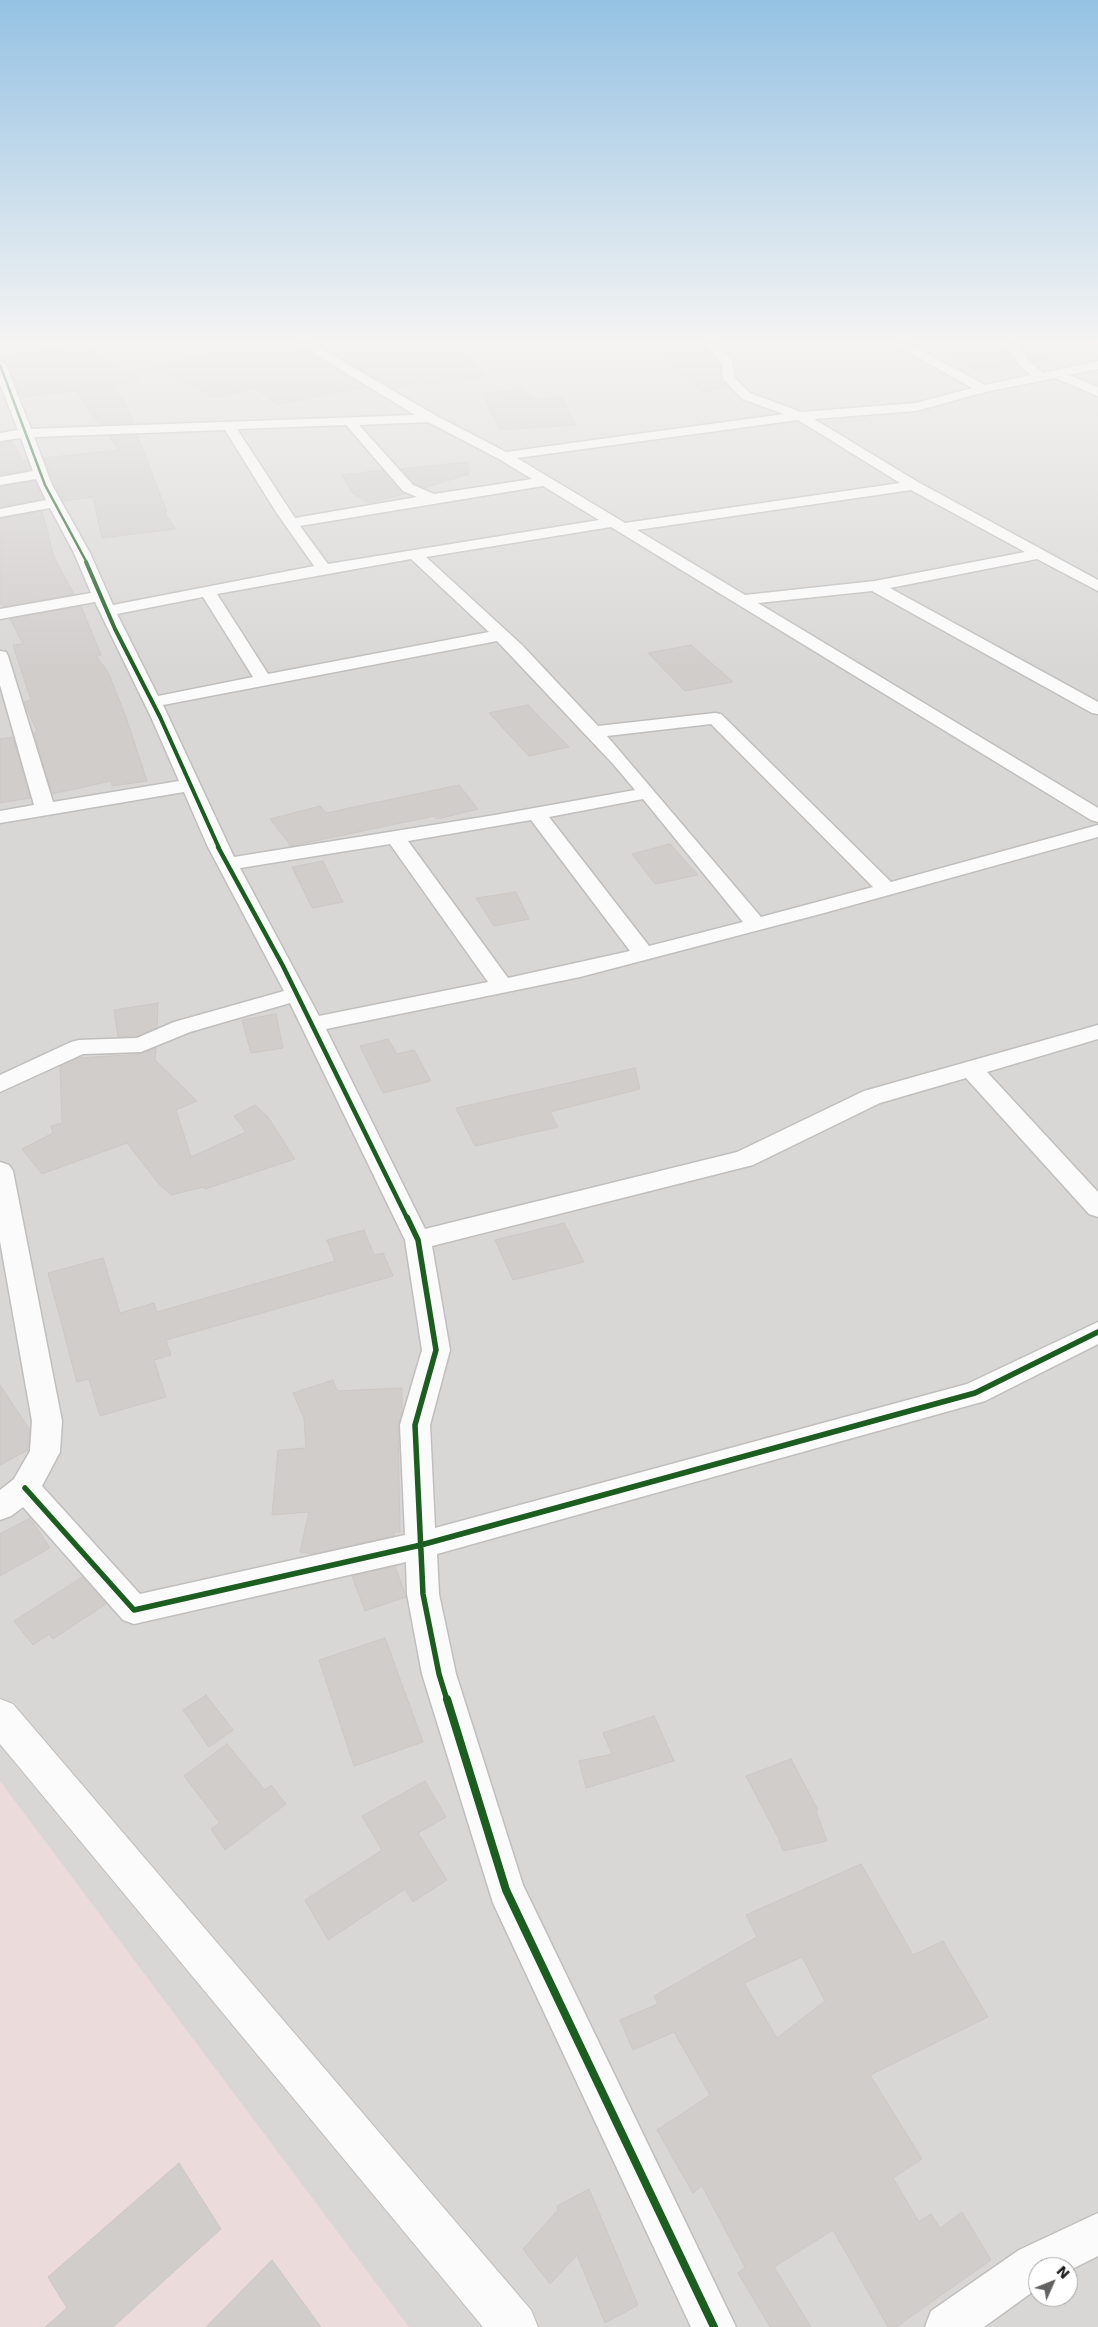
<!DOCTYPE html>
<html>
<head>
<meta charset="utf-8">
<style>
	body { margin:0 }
	#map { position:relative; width:1098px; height:2327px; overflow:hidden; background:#e9e7e4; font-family:"DejaVu Sans",sans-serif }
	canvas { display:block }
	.north { position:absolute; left:1028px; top:2257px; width:50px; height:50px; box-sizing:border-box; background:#fff; border:1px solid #a4a4a4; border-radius:50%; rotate:46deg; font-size:14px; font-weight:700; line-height:20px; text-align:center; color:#1b1b1b }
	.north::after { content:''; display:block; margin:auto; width:18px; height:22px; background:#636261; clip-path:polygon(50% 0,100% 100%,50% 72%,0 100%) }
</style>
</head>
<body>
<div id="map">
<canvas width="1098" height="2327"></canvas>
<div class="north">N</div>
</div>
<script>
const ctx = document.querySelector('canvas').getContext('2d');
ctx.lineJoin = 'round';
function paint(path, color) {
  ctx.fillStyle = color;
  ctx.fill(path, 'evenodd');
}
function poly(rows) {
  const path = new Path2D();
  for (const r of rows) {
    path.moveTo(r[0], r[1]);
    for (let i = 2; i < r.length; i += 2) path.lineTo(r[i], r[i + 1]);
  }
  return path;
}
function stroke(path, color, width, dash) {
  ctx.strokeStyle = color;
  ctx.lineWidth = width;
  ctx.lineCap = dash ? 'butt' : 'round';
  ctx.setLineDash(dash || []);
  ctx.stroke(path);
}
paint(poly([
	[0,344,1098,344,1098,2327,0,2327],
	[1038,2267,1068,2267,1068,2297,1038,2297]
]), '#d8d7d5');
paint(poly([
	[0,1781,409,2327,0,2327]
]), '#ebdbdb');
const building = poly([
	[188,344,296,344,366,387,277,405,255,388,215,398,155,367,211,354,188,344],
	[317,344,457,344,486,378,426,384,424,381,394,389,317,344],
	[645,344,698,344,720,365,721,379,728,387,702,392,645,344],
	[925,344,1003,344,1016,364,975,370,925,344],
	[1020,344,1047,344,1048,358,1032,361,1020,344],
	[72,347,74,352,96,350,98,357,142,378,112,386,124,401,133,423,100,425,75,391,21,397,8,364,0,359,0,355,72,347],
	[522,389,532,399,561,397,576,425,500,430,483,394,522,389],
	[137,435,167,512,165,513,175,529,102,538,93,497,63,501,54,484,44,458,119,450,109,436,137,435],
	[12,441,23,461,27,460,30,470,0,475,0,443,12,441],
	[467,462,469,474,424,488,414,483,401,469,467,462],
	[383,470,404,494,370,503,352,493,342,475,383,470],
	[35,481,43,499,0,507,0,487,35,481],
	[42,511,54,557,74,594,3,607,0,602,0,519,42,511],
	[81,606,101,655,96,656,108,672,126,717,147,781,112,786,111,781,52,794,34,733,37,731,24,702,31,700,13,645,23,644,10,619,81,606],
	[691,645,733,682,685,691,648,653,691,645],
	[528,705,569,747,529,756,489,713,528,705],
	[13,737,30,798,0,803,0,739,13,737],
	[459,785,478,809,437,819,434,816,291,846,270,819,320,806,326,813,459,785],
	[670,844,698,875,655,884,632,854,670,844],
	[323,861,343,902,312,908,292,867,323,861],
	[516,892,529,919,494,926,476,898,516,892],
	[158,1003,157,1028,137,1036,118,1037,114,1010,158,1003],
	[276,1014,283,1048,251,1053,242,1020,276,1014],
	[388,1039,397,1054,414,1050,431,1081,383,1093,360,1046,388,1039],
	[156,1048,155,1060,197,1101,176,1110,191,1157,246,1132,234,1116,255,1105,268,1117,295,1159,205,1189,204,1187,171,1195,159,1184,127,1143,42,1174,22,1149,53,1133,51,1126,62,1123,60,1066,79,1058,141,1054,156,1048],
	[635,1068,640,1089,550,1112,558,1127,475,1146,456,1108,635,1068],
	[564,1223,584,1262,513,1280,495,1240,564,1223],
	[364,1230,374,1255,383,1253,393,1276,166,1340,171,1355,154,1360,166,1397,100,1416,89,1379,77,1382,48,1273,103,1258,120,1313,154,1303,157,1312,335,1261,327,1240,364,1230],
	[333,1380,337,1391,402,1388,402,1413,398,1425,400,1532,394,1532,394,1536,313,1554,300,1552,309,1512,272,1515,278,1450,306,1448,304,1418,293,1393,333,1380],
	[0,1385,30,1430,28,1450,0,1465,0,1385],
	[30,1518,50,1548,0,1576,0,1534,30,1518],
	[395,1566,406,1597,365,1611,352,1576,395,1566],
	[82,1577,106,1604,53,1639,49,1634,33,1645,14,1621,82,1577],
	[385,1638,423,1742,354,1766,319,1660,385,1638],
	[206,1695,233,1730,209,1747,183,1710,206,1695],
	[654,1716,674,1761,586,1788,579,1761,612,1754,603,1733,654,1716],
	[227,1744,265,1790,271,1785,286,1804,225,1850,211,1829,220,1823,184,1776,227,1744],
	[791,1759,818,1810,816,1811,827,1841,783,1851,778,1837,746,1776,791,1759],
	[425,1781,446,1817,418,1833,447,1880,413,1902,405,1889,328,1940,305,1900,382,1850,362,1816,425,1781],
	[861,1864,913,1955,943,1941,988,2017,870,2075,922,2159,893,2178,919,2222,931,2214,940,2228,962,2212,991,2260,896,2327,888,2327,833,2230,774,2267,811,2327,770,2327,738,2273,745,2267,702,2186,693,2193,657,2130,710,2095,674,2032,633,2050,620,2020,658,2004,654,1996,757,1937,746,1915,861,1864],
	[802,1957,825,2001,777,2038,744,1983,802,1957],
	[179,2163,221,2229,113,2327,45,2327,67,2308,48,2277,179,2163],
	[589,2189,638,2305,605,2323,577,2255,550,2284,523,2249,558,2210,557,2206,589,2189],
	[272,2260,321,2327,206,2327,272,2260]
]);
paint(building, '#d0cdcb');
stroke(building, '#ccc8c6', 1);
const minor = poly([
	[298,344,313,344,435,415,506,452,784,414,742,399,723,379,722,364,704,344,717,344,732,360,735,378,750,393,801,412,916,403,972,388,894,344,909,344,985,385,1031,375,1020,366,1005,344,1017,344,1028,360,1043,373,1098,361,1098,369,1069,375,1098,387,1098,396,1055,378,985,392,916,411,814,419,918,482,1098,580,1098,591,1037,559,890,588,1098,702,1098,714,1092,713,872,591,758,603,1098,808,1098,822,1091,820,611,527,426,557,522,645,598,726,715,713,721,714,891,882,1098,825,1098,837,824,913,580,977,326,1029,425,1229,737,1152,864,1091,1098,1025,1098,1039,987,1072,1098,1192,1098,1217,1089,1214,966,1078,880,1103,753,1165,432,1246,450,1350,430,1425,435,1528,967,1384,1098,1322,1098,1344,985,1401,437,1554,439,1594,456,1674,523,1885,736,2327,691,2327,493,1903,422,1674,407,1594,406,1562,134,1624,123,1620,23,1507,11,1516,0,1520,0,1490,14,1479,30,1451,32,1421,0,1241,0,1162,9,1165,13,1171,62,1421,60,1452,42,1486,140,1594,405,1535,400,1425,422,1350,405,1240,290,1003,190,1032,141,1052,83,1054,0,1092,0,1075,71,1042,79,1040,137,1038,174,1022,284,991,207,845,184,792,0,823,0,811,34,805,0,685,0,651,6,652,8,656,53,802,179,781,151,717,95,602,0,619,0,609,91,593,74,553,50,508,0,517,0,509,46,500,36,479,0,485,0,477,33,471,21,438,0,441,0,433,18,430,0,384,0,361,6,365,31,429,415,415,298,344],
	[798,420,900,483,625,523,517,458,798,420],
	[428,422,499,459,532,479,434,494,413,485,359,425,428,422],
	[346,425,403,491,417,497,295,518,237,429,346,425],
	[225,430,276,512,314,566,113,605,90,553,52,485,34,437,225,430],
	[543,486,599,520,328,564,300,526,543,486],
	[911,490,1025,552,875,581,745,595,637,530,911,490],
	[411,559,489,632,268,674,217,594,411,559],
	[203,597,253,677,158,696,117,614,203,597],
	[497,641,614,765,635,790,495,815,234,857,163,705,497,641],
	[711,724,873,887,761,917,607,736,711,724],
	[643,799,743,922,649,946,549,817,643,799],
	[531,820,630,951,508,978,408,841,531,820],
	[390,844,488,982,319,1016,240,868,390,844],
	[1098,2213,1098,2256,1068,2271,1068,2267,1038,2267,1038,2288,984,2327,925,2327,931,2311,1019,2250,1098,2213]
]);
const tertiary = poly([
	[0,1699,13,1704,531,2310,538,2327,483,2327,0,1744,0,1699]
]);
stroke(minor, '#c0bfbe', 3);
stroke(tertiary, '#c0bfbe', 2);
paint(minor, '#fcfbfb');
paint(tertiary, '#fcfbfb');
stroke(poly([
	[0,365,45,485,87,563]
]), '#1b5e20', 2.5);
stroke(poly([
	[86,562,115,629,160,717,219,848]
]), '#1b5e20', 4);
stroke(poly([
	[218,847,283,966,407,1218]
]), '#1b5e20', 4.5);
stroke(poly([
	[407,1217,418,1240,436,1350,415,1425,423,1594,439,1674,447,1700],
	[25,1488,134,1610,421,1545,975,1393,1098,1332]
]), '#1b5e20', 5.5);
stroke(poly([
	[447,1699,506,1890,714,2327]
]), '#1b5e20', 8);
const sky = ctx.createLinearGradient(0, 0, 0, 670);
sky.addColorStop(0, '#95c2e3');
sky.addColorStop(0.51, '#f5f4f3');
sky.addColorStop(1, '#f5f4f300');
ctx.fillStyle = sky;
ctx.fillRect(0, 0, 1098, 670);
</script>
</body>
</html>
